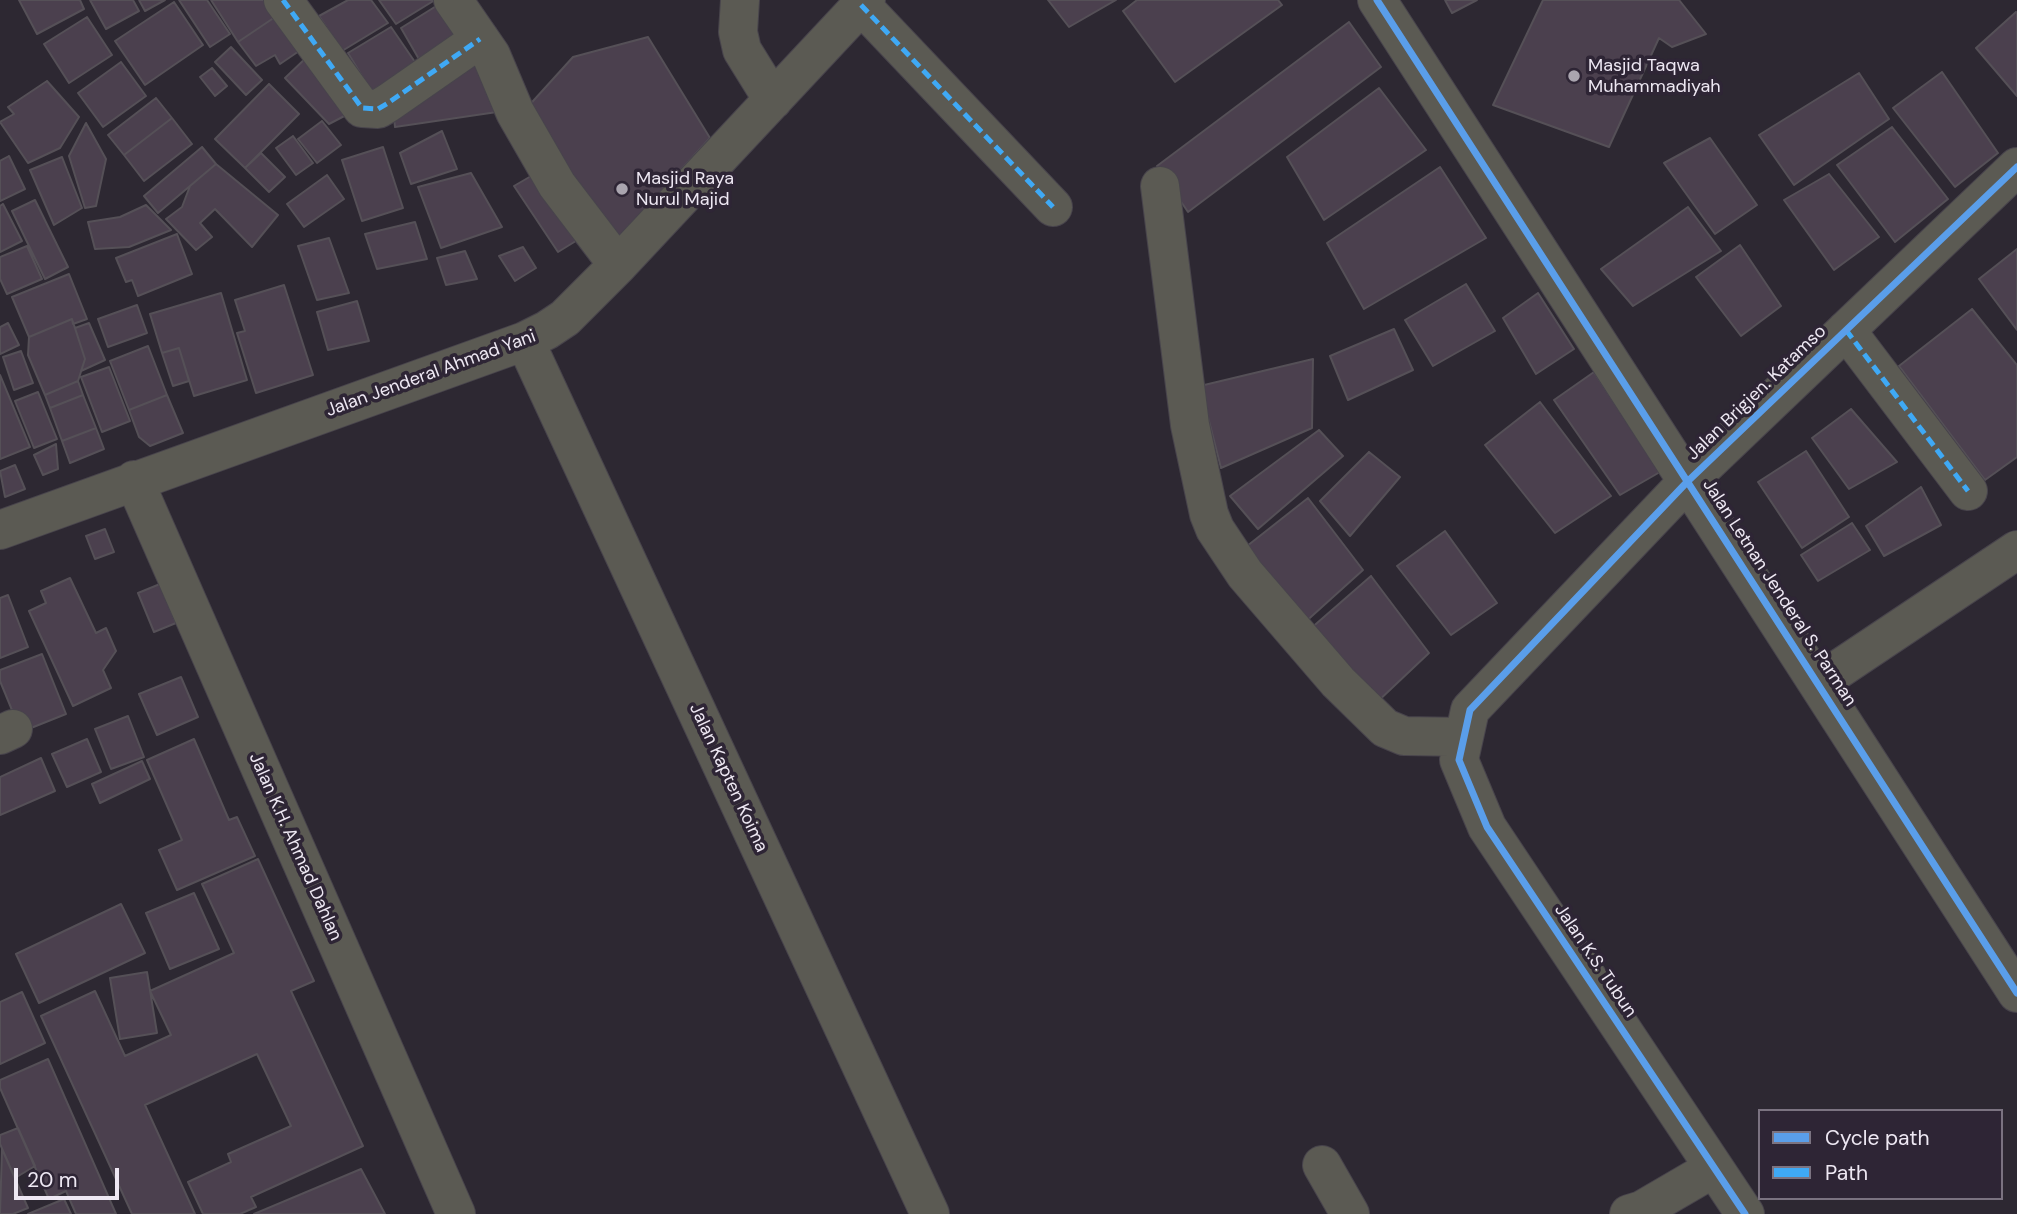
<!DOCTYPE html>
<html>
<head>
<meta charset="utf-8">
<style>
	body { margin:0 }
	#map { position:relative; width:2017px; height:1214px; overflow:hidden; background:#2d2832; font-family:"DM Sans",sans-serif }
	canvas { display:block }
	.legend { position:absolute; left:1758px; top:1109px; width:245px; height:91px; box-sizing:border-box; background:#2e2535; border:2px solid #7b7381; margin:0; padding:9px 12px; list-style:none; font-size:21px; color:#eee8f3 }
	.legend li { display:flex; align-items:center; gap:14px; height:35px }
	.legend b { width:35px; border:2px solid #7b7381 }
	.scale { position:absolute; left:14px; top:1168px; width:105px; height:32px; box-sizing:border-box; border:4px solid #eee8f3; border-top:0; padding-left:9px; font-size:21px; line-height:24px; white-space:nowrap; color:#eee8f3; -webkit-text-stroke:5px #2e2535; paint-order:stroke }
</style>
</head>
<body>
<div id="map">
<canvas width="2017" height="1214"></canvas>
<ul class="legend">
<li><b style="height:9px;background:#5a9eea"></b>Cycle path</li>
<li><b style="height:9px;background:#3fa9f5"></b>Path</li>
</ul>
<div class="scale">20 m</div>
</div>
<script>
const ctx = document.querySelector('canvas').getContext('2d');
ctx.lineJoin = 'round';
function paint(path, color) {
  ctx.fillStyle = color;
  ctx.fill(path, 'evenodd');
}
function poly(rows) {
  const path = new Path2D();
  for (const r of rows) {
    path.moveTo(r[0], r[1]);
    for (let i = 2; i < r.length; i += 2) path.lineTo(r[i], r[i + 1]);
  }
  return path;
}
function stroke(path, color, width, dash) {
  ctx.strokeStyle = color;
  ctx.lineWidth = width;
  ctx.lineCap = dash ? 'butt' : 'round';
  ctx.setLineDash(dash || []);
  ctx.stroke(path);
}
function label(font, color, halo, rows, align = 'center') {
  ctx.font = font + ' "DM Sans",sans-serif';
  ctx.lineWidth = 7;
  ctx.setLineDash([]);
  ctx.textBaseline = 'middle';
  ctx.strokeStyle = halo;
  ctx.fillStyle = color;
  for (const [text, x, y, turn = 0] of rows) {
    ctx.save();
    ctx.translate(x, y);
    ctx.rotate((+turn || 0) * Math.PI / 180);
    ctx.textAlign = isNaN(turn) ? turn : align;
    if (halo) ctx.strokeText(text, 0, 0);
    ctx.fillText(text, 0, 0);
    ctx.restore();
  }
}
const building = poly([
	[19,0,80,0,84,9,37,34,19,0],
	[90,0,133,0,139,11,106,29,90,0],
	[139,0,165,0,145,11,139,0],
	[179,0,207,0,230,34,210,47,179,0],
	[211,0,276,0,284,11,238,42,211,0],
	[348,0,371,0,388,23,342,51,319,16,348,0],
	[379,0,435,0,396,24,379,0],
	[446,0,470,32,420,61,401,28,446,0],
	[1048,0,1116,0,1069,27,1048,0],
	[1137,0,1278,0,1282,5,1175,82,1123,11,1137,0],
	[1445,0,1477,0,1452,13,1445,0],
	[1543,0,1679,0,1706,34,1672,47,1659,38,1609,147,1493,105,1543,0],
	[174,2,203,45,145,85,115,41,174,2],
	[284,11,305,47,280,64,275,55,256,66,238,42,284,11],
	[2016,12,2017,13,2017,96,1976,48,2016,12],
	[87,17,112,55,69,83,44,44,87,17],
	[1349,22,1381,67,1188,212,1157,166,1349,22],
	[391,27,417,65,371,91,348,53,391,27],
	[648,37,710,138,617,240,524,111,573,57,648,37],
	[231,47,262,80,246,95,215,62,231,47],
	[309,55,352,112,329,124,285,78,309,55],
	[473,57,497,112,395,127,393,109,473,57],
	[121,62,146,96,103,127,78,93,121,62],
	[212,68,227,86,215,96,200,77,212,68],
	[1942,72,1998,153,1955,187,1893,108,1942,72],
	[1859,73,1889,119,1794,185,1759,135,1859,73],
	[47,81,79,117,60,148,28,163,0,122,14,114,8,107,47,81],
	[269,84,299,114,245,168,215,139,269,84],
	[1379,88,1426,150,1324,220,1287,157,1379,88],
	[156,98,172,118,124,155,108,135,156,98],
	[172,118,192,144,144,181,124,155,172,118],
	[322,121,341,145,317,163,298,139,322,121],
	[86,123,106,159,96,206,85,208,69,156,86,123],
	[1892,127,1948,199,1895,242,1837,165,1892,127],
	[442,131,457,169,411,184,400,153,442,131],
	[293,136,313,163,296,175,276,148,293,136],
	[1710,138,1757,205,1715,234,1664,163,1710,138],
	[202,147,216,164,158,213,144,196,202,147],
	[383,147,403,208,362,221,342,160,383,147],
	[261,153,285,177,269,192,245,168,261,153],
	[9,156,25,189,0,201,0,161,9,156],
	[62,157,82,208,54,225,30,170,62,157],
	[216,164,278,215,252,247,215,209,200,223,212,237,196,250,166,219,182,207,190,186,216,164],
	[1440,167,1486,238,1364,309,1327,243,1440,167],
	[538,172,584,236,558,252,514,186,538,172],
	[471,173,502,227,441,248,418,187,471,173],
	[1829,174,1879,237,1834,270,1784,200,1829,174],
	[327,175,344,199,304,227,287,204,327,175],
	[35,200,68,267,45,279,12,211,35,200],
	[3,204,22,241,0,252,0,206,3,204],
	[146,205,171,230,129,247,95,249,88,222,120,217,146,205],
	[1688,207,1721,251,1633,306,1601,269,1688,207],
	[415,222,427,259,377,269,365,234,415,222],
	[177,234,192,274,138,296,132,280,126,282,116,258,177,234],
	[329,238,349,293,317,300,298,246,329,238],
	[1740,245,1781,306,1741,336,1696,277,1740,245],
	[27,246,42,279,7,294,0,279,0,257,27,246],
	[523,247,536,268,515,281,499,256,523,247],
	[2017,249,2017,330,1979,279,2017,249],
	[465,251,477,279,446,285,437,258,465,251],
	[69,274,87,319,73,324,72,319,29,337,12,297,69,274],
	[1466,284,1495,331,1433,366,1405,320,1466,284],
	[284,285,313,375,256,393,237,333,245,331,235,300,284,285],
	[221,293,247,380,194,396,179,348,162,353,150,314,221,293],
	[1538,293,1574,349,1536,374,1503,318,1538,293],
	[357,301,369,341,328,350,317,312,357,301],
	[137,305,147,333,108,347,98,319,137,305],
	[1972,309,2017,365,2017,457,1985,480,1899,366,1972,309],
	[72,319,85,359,78,381,45,395,28,355,29,337,72,319],
	[8,323,19,345,0,354,0,327,8,323],
	[89,323,105,360,81,371,85,359,75,328,89,323],
	[1394,329,1413,370,1348,400,1330,356,1394,329],
	[148,346,167,395,129,410,110,361,148,346],
	[179,348,189,381,173,386,162,353,179,348],
	[21,351,33,383,14,390,3,357,21,351],
	[1313,359,1312,428,1221,468,1200,386,1313,359],
	[109,367,130,421,102,432,81,377,109,367],
	[1594,372,1660,472,1620,495,1554,400,1594,372],
	[0,375,30,447,0,459,0,375],
	[78,381,83,395,50,408,45,395,78,381],
	[38,392,57,439,34,448,15,401,38,392],
	[83,395,96,428,62,441,50,408,83,395],
	[167,395,183,433,150,446,139,437,129,410,167,395],
	[1540,402,1611,496,1555,533,1485,445,1540,402],
	[1851,409,1897,462,1849,489,1812,438,1851,409],
	[96,428,104,449,70,463,62,441,96,428],
	[1319,430,1343,456,1258,529,1230,496,1319,430],
	[56,444,58,469,43,475,34,455,56,444],
	[1806,451,1849,517,1802,548,1758,482,1806,451],
	[1369,452,1400,477,1350,536,1320,501,1369,452],
	[15,465,25,489,5,497,0,471,15,465],
	[1921,487,1941,525,1884,556,1866,526,1921,487],
	[1308,498,1363,570,1302,625,1242,550,1308,498],
	[1852,523,1870,550,1818,581,1801,555,1852,523],
	[105,529,114,552,95,559,86,536,105,529],
	[1445,531,1497,603,1451,635,1397,566,1445,531],
	[1371,576,1429,653,1374,705,1309,630,1371,576],
	[70,578,96,633,106,628,116,651,103,670,111,688,73,706,29,611,46,603,41,591,70,578],
	[160,584,176,623,154,632,138,593,160,584],
	[8,595,28,647,0,658,0,598,8,595],
	[42,654,66,714,21,732,0,681,0,670,42,654],
	[181,677,198,717,157,735,139,694,181,677],
	[128,716,144,757,111,769,95,729,128,716],
	[87,739,101,772,67,787,52,754,87,739],
	[194,739,229,820,237,817,255,856,177,890,159,850,182,840,147,760,194,739],
	[41,758,55,791,0,815,0,777,41,758],
	[142,761,150,779,100,803,92,784,142,761],
	[258,859,314,981,291,991,363,1146,251,1197,256,1207,240,1214,203,1214,188,1182,231,1162,228,1154,291,1126,257,1054,145,1105,195,1214,132,1214,41,1016,95,991,125,1056,171,1035,150,991,234,953,202,884,258,859],
	[194,893,219,949,170,969,146,913,194,893],
	[121,904,145,953,39,1003,16,954,121,904],
	[147,972,157,1033,120,1039,110,978,147,972],
	[22,992,45,1043,0,1064,0,1002,22,992],
	[48,1059,116,1214,76,1214,66,1191,49,1199,0,1088,0,1080,48,1059],
	[18,1128,35,1166,15,1178,0,1144,0,1135,18,1128],
	[2,1149,28,1208,13,1214,0,1214,2,1149],
	[361,1169,385,1214,254,1214,361,1169],
	[64,1199,71,1214,28,1214,64,1199]
]);
paint(building, '#4b404e');
stroke(building, '#555057', 2);
const minor = poly([
	[283,0,362,108,378,109,388,103,480,39],
	[453,0,491,55,515,112,557,185,618,265],
	[740,0,738,32,742,50,773,100],
	[1377,0,2017,993],
	[861,5,1053,207],
	[1160,186,1190,425,1209,514,1215,529,1245,574,1338,682,1385,728,1404,736,1464,737],
	[1846,330,1968,491],
	[525,341,930,1214],
	[134,480,456,1214],
	[0,530,525,341,547,330,565,318,618,265,866,0],
	[1818,683,2017,550],
	[0,735,13,729],
	[1322,1165,1350,1214],
	[1629,1214,1642,1210,1714,1168],
	[1745,1214,1487,827,1459,760,1470,710,1687,482,2017,167]
]);
stroke(minor, '#48444c', 40);
stroke(minor, '#5b5a53', 38);
stroke(poly([
	[283,0,362,108,378,109,388,103,480,39],
	[861,5,1053,207],
	[1846,330,1968,491]
]), '#3fa9f5', 5, [10, 5]);
stroke(poly([
	[1377,0,2017,993],
	[1745,1214,1487,827,1459,760,1470,710,1687,482,2017,167]
]), '#5a9eea', 7);
for (const [x, y, r, color] of [
	[1574,76,7,"#aaa5af"],
	[622,189,7,"#aaa5af"]
]) {
  const dot = new Path2D();
  dot.arc(x, y, r, 0, 2 * Math.PI);
  ctx.fillStyle = color;
  ctx.fill(dot);
  stroke(dot, '#2e2535', 2.5);
}
label('18px', '#eee8f3', '#2e2535', [
	["Masjid Taqwa",1588,66],
	["Muhammadiyah",1588,87],
	["Masjid Raya",636,179],
	["Nurul Majid",636,200]
], 'left');
label('18px', '#eee8f3', '#2e2535', [
	["Jalan Jenderal Ahmad Yani",431,374,-20],
	["Jalan Brigjen. Katamso",1757,393,-44],
	["Jalan Letnan Jenderal S. Parman",1779,593,57],
	["Jalan Kapten Koima",728,778,65],
	["Jalan K.H. Ahmad Dahlan",295,847,66],
	["Jalan K.S. Tubun",1595,961,56]
]);
</script>
</body>
</html>
